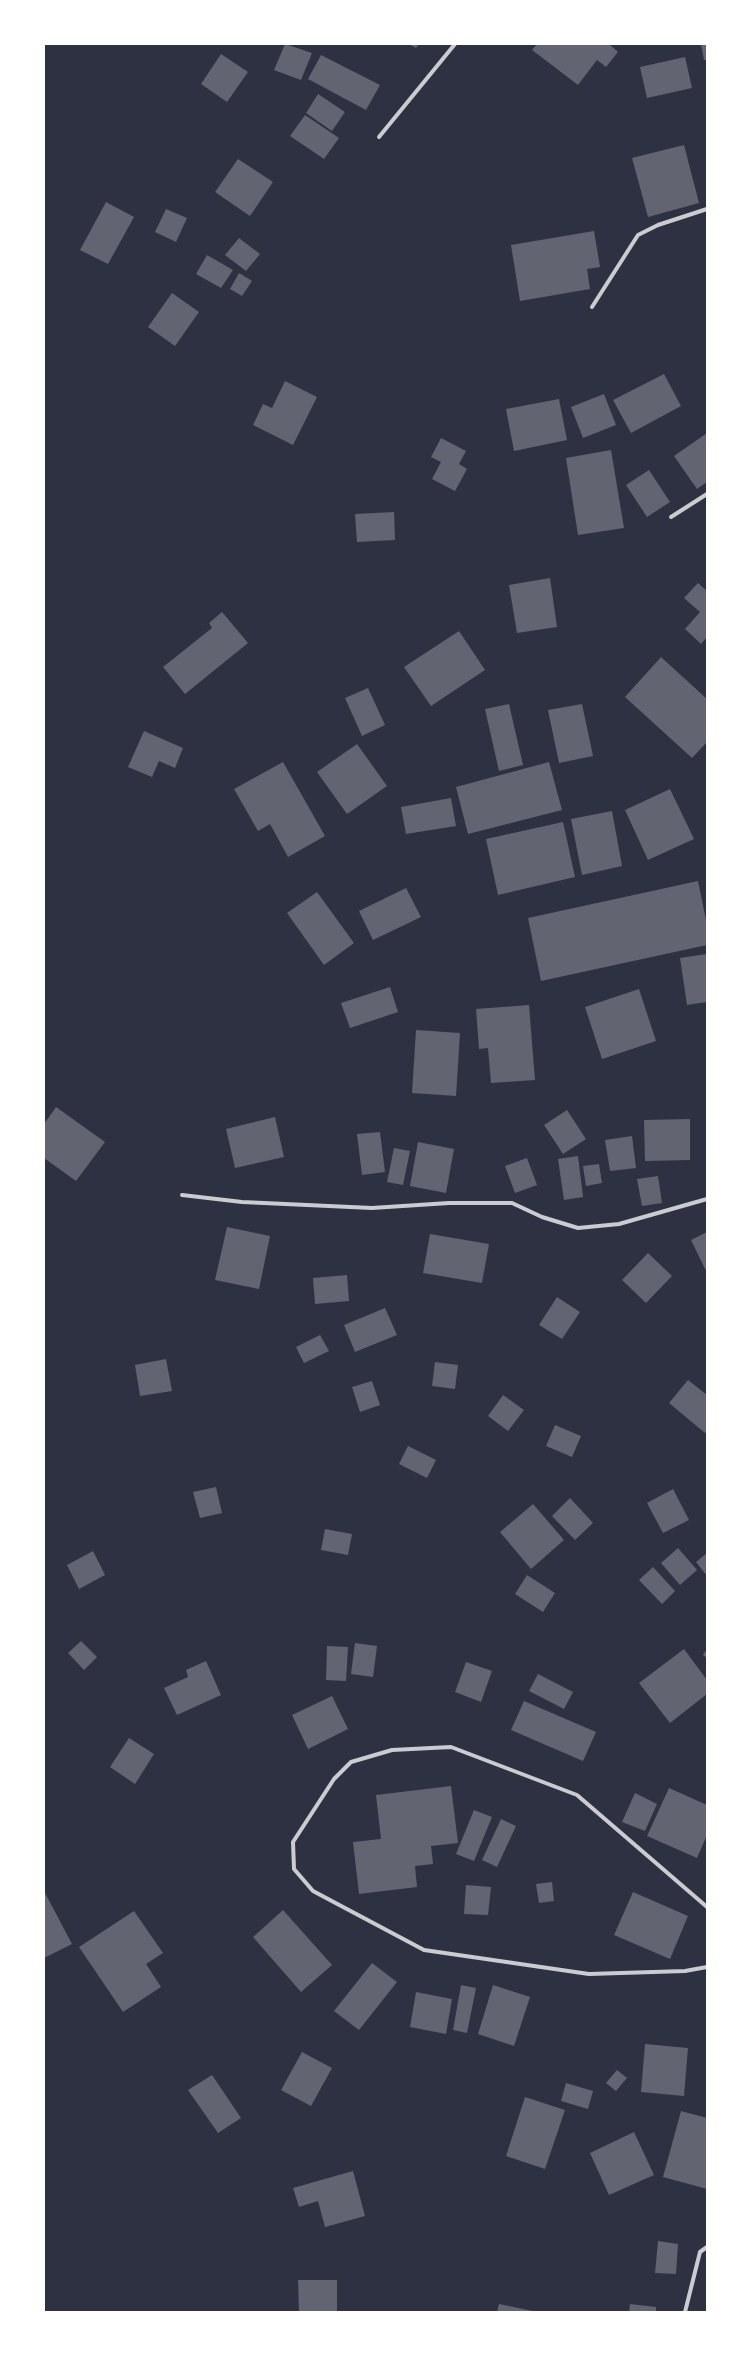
<!DOCTYPE html>
<html>
<head>
<meta charset="utf-8">
<style>
	body { margin:0 }
	#map { position:relative; width:751px; height:2356px; overflow:hidden; background:#2d3142; font-family:"Noto Serif",serif }
	canvas { display:block }
	.frame { position:absolute; inset:0; border:45px solid #fff; pointer-events:none }
</style>
</head>
<body>
<div id="map">
<canvas width="751" height="2356"></canvas>
<div class="frame"></div>
</div>
<script>
const ctx = document.querySelector('canvas').getContext('2d');
ctx.lineJoin = 'round';
function paint(path, color) {
  ctx.fillStyle = color;
  ctx.fill(path, 'evenodd');
}
function poly(rows) {
  const path = new Path2D();
  for (const r of rows) {
    path.moveTo(r[0], r[1]);
    for (let i = 2; i < r.length; i += 2) path.lineTo(r[i], r[i + 1]);
  }
  return path;
}
function stroke(path, color, width, dash) {
  ctx.strokeStyle = color;
  ctx.lineWidth = width;
  ctx.lineCap = dash ? 'butt' : 'round';
  ctx.setLineDash(dash || []);
  ctx.stroke(path);
}
paint(poly([
	[285,44,312,53,301,80,274,70],
	[409,44,419,44,416,48],
	[537,44,609,44,618,52,606,67,597,60,578,85,532,50],
	[701,44,707,44,707,60,704,60],
	[221,54,248,72,227,102,201,84],
	[321,55,380,85,366,110,308,79],
	[685,57,692,88,647,98,640,67],
	[318,94,345,112,332,131,306,113],
	[305,115,339,138,324,159,290,136],
	[684,145,699,203,648,217,632,158],
	[238,159,273,182,250,216,215,192],
	[106,202,134,217,108,264,80,250],
	[166,209,187,218,176,242,155,232],
	[594,231,600,267,587,269,590,289,520,301,511,245],
	[239,238,260,254,246,271,225,255],
	[207,255,233,270,221,288,196,274],
	[239,273,252,281,242,296,230,289],
	[172,293,199,312,175,346,148,327],
	[664,374,681,406,631,433,613,400],
	[285,381,317,397,293,445,253,425,263,404,272,408],
	[604,394,616,425,583,438,571,407],
	[559,399,567,440,514,451,506,409],
	[707,433,707,482,697,489,674,456],
	[441,438,466,451,459,464,467,469,455,491,432,479,441,462,431,457],
	[611,450,624,528,578,535,566,458],
	[649,470,670,502,647,517,626,485],
	[394,512,395,540,357,542,355,514],
	[550,578,557,627,517,633,509,585],
	[698,583,707,591,707,637,701,644,685,629,700,612,684,598],
	[222,612,248,643,185,694,163,667,212,628,209,623],
	[459,631,485,670,431,706,404,667],
	[661,657,707,699,707,742,692,758,625,697],
	[368,688,385,725,362,736,345,698],
	[509,704,523,765,499,771,485,709],
	[582,704,593,756,559,763,548,710],
	[144,731,183,748,175,768,159,761,152,777,128,767],
	[357,744,387,786,347,814,317,772],
	[283,762,325,836,288,857,270,824,258,831,234,789],
	[549,762,562,810,468,834,456,787],
	[670,789,694,839,648,860,625,810],
	[451,798,456,826,406,834,401,807],
	[612,811,622,866,582,875,571,819],
	[563,822,575,877,498,895,486,839],
	[698,881,707,925,707,945,541,981,528,918],
	[406,888,421,917,373,940,359,911],
	[317,892,354,943,324,965,287,913],
	[707,954,707,1002,687,1005,680,958],
	[390,987,398,1012,350,1028,341,1003],
	[639,989,656,1041,602,1059,585,1007],
	[529,1005,535,1080,491,1083,488,1048,479,1049,476,1009],
	[416,1030,460,1033,456,1096,412,1093],
	[56,1107,105,1142,76,1181,44,1158,44,1124],
	[567,1110,586,1139,563,1154,544,1125],
	[275,1117,284,1157,235,1168,226,1129],
	[690,1119,690,1160,645,1161,644,1120],
	[380,1132,385,1172,362,1175,357,1134],
	[632,1136,636,1168,610,1171,605,1140],
	[418,1142,454,1149,446,1193,410,1186],
	[394,1148,410,1151,403,1185,387,1182],
	[578,1156,583,1197,564,1200,558,1159],
	[527,1158,537,1185,515,1193,505,1166],
	[599,1164,602,1183,586,1186,583,1166],
	[658,1176,662,1203,642,1206,637,1179],
	[227,1227,270,1236,259,1289,215,1280],
	[707,1232,707,1273,691,1240],
	[430,1234,489,1244,482,1283,423,1273],
	[648,1253,672,1276,646,1303,622,1280],
	[347,1275,349,1301,315,1304,313,1278],
	[557,1297,580,1312,562,1339,539,1325],
	[385,1308,397,1335,355,1352,344,1325],
	[320,1335,329,1351,304,1363,296,1347],
	[166,1359,172,1391,140,1396,135,1365],
	[435,1362,458,1365,455,1389,432,1386],
	[688,1380,707,1395,707,1431,705,1433,669,1403],
	[372,1381,380,1405,360,1412,352,1387],
	[503,1395,524,1410,508,1431,488,1416],
	[555,1425,581,1436,572,1457,546,1446],
	[408,1446,436,1460,427,1478,399,1464],
	[216,1487,222,1513,200,1518,193,1492],
	[673,1489,689,1520,663,1533,647,1503],
	[570,1498,593,1523,575,1540,552,1516],
	[533,1504,564,1540,531,1569,500,1532],
	[325,1529,352,1534,348,1555,321,1550],
	[678,1548,697,1570,680,1585,661,1563],
	[93,1551,105,1575,79,1589,67,1565],
	[707,1553,707,1576,696,1562],
	[653,1567,675,1591,662,1604,639,1580],
	[527,1575,555,1593,543,1612,515,1594],
	[81,1641,97,1657,84,1670,68,1653],
	[355,1643,377,1646,373,1677,351,1674],
	[327,1646,348,1647,346,1681,326,1680],
	[684,1649,707,1680,707,1694,670,1723,639,1683],
	[707,1649,707,1658,703,1655],
	[206,1661,221,1695,177,1715,164,1688,188,1677,186,1670],
	[466,1662,492,1671,481,1702,455,1692],
	[538,1674,573,1692,564,1709,529,1691],
	[332,1696,348,1729,308,1749,292,1715],
	[524,1701,596,1732,583,1761,511,1730],
	[129,1738,154,1754,135,1784,110,1767],
	[451,1786,458,1843,431,1846,433,1864,415,1866,417,1887,359,1894,353,1842,381,1839,376,1795],
	[669,1788,707,1805,707,1835,697,1858,647,1836],
	[635,1793,657,1804,645,1831,622,1822],
	[474,1810,492,1817,474,1861,456,1854],
	[501,1819,516,1826,497,1867,482,1860],
	[552,1882,554,1901,539,1903,536,1884],
	[466,1885,491,1887,488,1915,464,1914],
	[44,1891,72,1944,44,1958],
	[633,1892,688,1916,670,1959,614,1935],
	[283,1910,332,1965,301,1992,253,1937],
	[134,1911,163,1953,146,1964,161,1987,123,2012,79,1947],
	[372,1963,397,1982,359,2030,334,2011],
	[461,1985,476,1988,467,2033,453,2030],
	[493,1985,530,1997,514,2046,478,2034],
	[416,1992,452,1999,446,2034,410,2027],
	[645,2044,688,2048,684,2096,641,2092],
	[302,2052,332,2068,311,2106,281,2090],
	[617,2070,627,2078,616,2091,606,2083],
	[212,2075,241,2118,218,2133,188,2090],
	[566,2083,593,2091,588,2109,561,2101],
	[525,2097,565,2110,545,2169,506,2156],
	[681,2111,707,2118,707,2189,663,2177],
	[634,2132,654,2175,609,2195,590,2153],
	[353,2171,365,2216,325,2227,318,2201,299,2207,293,2188],
	[658,2241,678,2244,676,2274,655,2273],
	[298,2280,337,2280,337,2312,299,2312],
	[499,2304,533,2311,533,2312,497,2312],
	[630,2304,656,2307,656,2312,629,2312]
]), '#626471');
stroke(poly([
	[379,137,455,44],
	[592,307,638,235,658,225,707,209],
	[671,517,707,494],
	[182,1195,242,1202,372,1208,449,1203,512,1203,542,1217,578,1228,619,1224,707,1199],
	[707,1907,577,1795,451,1747,392,1750,351,1762,334,1779,293,1842,294,1869,313,1891,424,1950,589,1974,685,1971,707,1967],
	[685,2312,700,2252,707,2247]
]), '#caccd0', 4);
</script>
</body>
</html>
